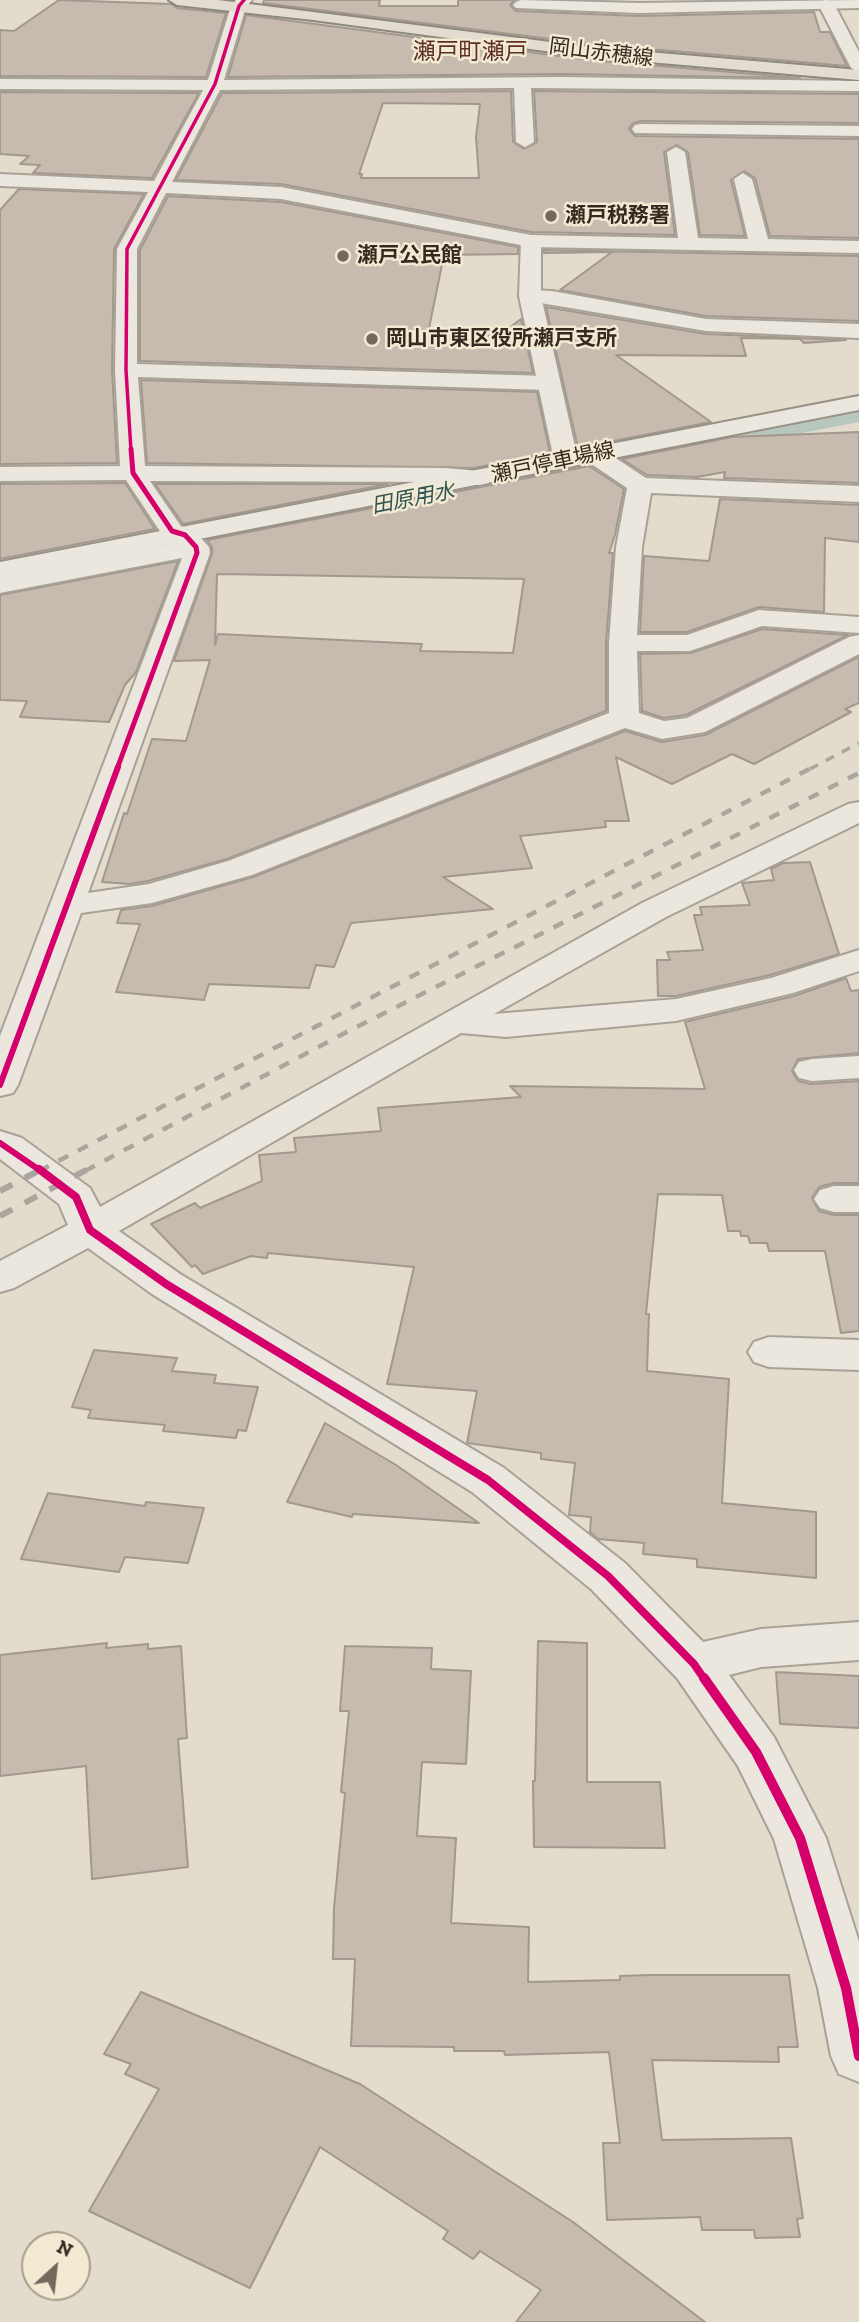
<!DOCTYPE html>
<html>
<head>
<meta charset="utf-8">
<style>
	body { margin:0 }
	#map { position:relative; width:859px; height:2322px; overflow:hidden; background:#e3dccd; font-family:"Zilla Slab",serif }
	canvas { display:block }
	.north { position:absolute; left:21px; top:2231px; width:70px; height:70px; box-sizing:border-box; background:#f3ead4; border:2px solid #a79d8c; border-radius:50%; rotate:27deg; font-size:19px; font-weight:700; line-height:28px; text-align:center; color:#352a1f }
	.north::after { content:''; display:block; margin:auto; width:24px; height:32px; background:#72685c; clip-path:polygon(50% 0,100% 100%,50% 72%,0 100%) }
</style>
</head>
<body>
<div id="map">
<canvas width="859" height="2322"></canvas>
<div class="north">N</div>
</div>
<script>
const ctx = document.querySelector('canvas').getContext('2d');
ctx.lineJoin = 'round';
function poly(rows) {
  const path = new Path2D();
  for (const r of rows) {
    path.moveTo(r[0], r[1]);
    for (let i = 2; i < r.length; i += 2) path.lineTo(r[i], r[i + 1]);
  }
  return path;
}
function paint(path, color) {
  ctx.fillStyle = color;
  ctx.fill(path, 'evenodd');
}
function stroke(path, color, width, dash) {
  ctx.strokeStyle = color;
  ctx.lineWidth = width;
  ctx.lineCap = dash ? 'butt' : 'round';
  ctx.setLineDash(dash || []);
  ctx.stroke(path);
}
function label(font, color, halo, rows, align = 'center') {
  ctx.font = font + ' "Zilla Slab","Noto Sans JP",serif';
  ctx.lineWidth = 5;
  ctx.setLineDash([]);
  ctx.textBaseline = 'middle';
  ctx.strokeStyle = halo;
  ctx.fillStyle = color;
  for (const [text, x, y, turn = 0] of rows) {
    ctx.save();
    ctx.translate(x, y);
    ctx.rotate((+turn || 0) * Math.PI / 180);
    ctx.textAlign = isNaN(turn) ? turn : align;
    if (halo) ctx.strokeText(text, 0, 0);
    ctx.fillText(text, 0, 0);
    ctx.restore();
  }
}
paint(poly([
	[859,404,859,422,617,469,606,466,602,460,606,454,617,451,859,404],
	[588,456,599,459,603,465,599,471,239,542,228,539,223,532,228,525,239,522,588,456]
]), '#b8c7be');
const building = poly([
	[59,0,171,4,177,8,226,13,206,77,0,76,0,30,14,31,59,0],
	[264,0,380,0,379,6,458,6,458,0,514,0,510,5,516,11,639,16,814,12,820,32,830,32,847,66,590,44,263,3,264,0],
	[246,15,590,60,800,78,559,74,228,77,246,15],
	[511,91,513,142,524,149,537,142,534,91,859,94,859,123,641,121,633,123,629,129,635,136,859,139,859,238,770,236,755,178,744,171,731,180,745,236,700,235,688,152,677,145,664,152,675,235,531,232,281,184,176,180,222,93,511,91],
	[383,103,480,104,476,137,479,178,361,178,362,174,359,174,383,103],
	[0,92,199,93,152,178,33,173,40,165,20,164,29,156,0,154,0,92],
	[19,189,144,194,114,249,112,370,117,463,0,464,0,210,19,189],
	[168,196,281,202,518,247,518,254,444,255,428,333,498,336,521,319,533,373,140,361,140,250,168,196],
	[544,250,859,256,859,321,706,316,560,290,612,252,544,253,544,250],
	[546,307,706,334,846,340,804,343,800,339,741,338,746,356,616,355,711,422,578,448,546,307],
	[141,380,537,392,550,453,474,468,147,463,141,380],
	[859,432,859,483,724,478,725,472,697,477,647,475,622,459,732,437,859,432],
	[589,466,624,489,615,535,609,553,613,553,606,643,606,711,227,859,148,881,130,884,102,882,124,813,127,814,152,739,186,741,210,660,174,661,212,554,212,547,207,540,589,466],
	[217,574,524,579,513,653,420,651,422,644,218,634,215,645,217,574],
	[125,483,155,529,0,559,0,484,125,483],
	[155,484,388,484,183,524,155,484],
	[720,499,859,505,859,542,825,538,824,612,759,607,687,632,640,632,644,556,709,561,720,499],
	[178,561,136,672,125,685,109,722,20,717,27,701,0,700,0,595,178,561],
	[762,629,848,635,686,715,664,718,642,711,640,654,691,653,762,629],
	[859,657,859,703,845,709,851,712,754,764,732,754,672,784,616,757,629,821,605,821,606,827,520,836,532,868,443,877,493,909,351,923,334,967,316,965,309,988,209,984,204,1000,116,992,140,924,117,923,121,910,152,906,253,877,625,731,662,742,705,735,859,657],
	[810,862,839,954,770,975,676,996,658,996,657,960,670,960,667,952,703,950,694,915,702,915,700,907,750,905,742,883,774,880,771,869,783,863,810,862],
	[846,978,851,991,859,990,859,1053,798,1059,792,1071,798,1081,811,1084,859,1081,859,1183,834,1183,819,1187,812,1198,819,1211,834,1215,859,1215,859,1331,841,1333,825,1251,769,1251,767,1243,750,1243,748,1236,741,1236,740,1231,728,1231,722,1195,658,1194,646,1314,649,1314,647,1371,729,1379,722,1503,816,1512,816,1578,697,1567,697,1559,643,1554,644,1543,598,1539,590,1532,591,1517,569,1515,575,1463,541,1459,541,1453,467,1443,477,1391,387,1384,414,1267,268,1253,267,1258,251,1256,203,1274,195,1265,192,1267,151,1224,195,1203,200,1208,262,1181,259,1155,296,1152,294,1138,381,1131,378,1108,521,1097,510,1086,705,1089,685,1022,794,996,846,978],
	[94,1350,177,1358,172,1371,216,1375,214,1383,258,1387,246,1431,238,1430,236,1438,163,1431,165,1425,88,1418,91,1410,72,1407,94,1350],
	[325,1423,396,1465,479,1523,353,1514,352,1517,287,1502,325,1423],
	[48,1493,145,1506,146,1502,204,1508,188,1563,125,1557,119,1572,21,1559,48,1493],
	[538,1641,587,1643,587,1782,660,1782,665,1848,534,1847,533,1781,535,1781,538,1641],
	[107,1643,106,1648,148,1644,148,1649,181,1646,187,1738,178,1739,188,1867,92,1879,86,1766,0,1776,0,1655,107,1643],
	[345,1646,432,1648,431,1669,471,1671,466,1764,422,1762,417,1836,456,1838,451,1923,529,1927,528,1982,620,1980,620,1976,650,1975,789,1975,798,2047,778,2047,779,2062,652,2060,662,2140,791,2138,803,2218,797,2219,800,2237,755,2238,754,2230,702,2230,700,2217,607,2220,603,2143,620,2143,609,2052,505,2055,504,2051,454,2051,454,2047,351,2046,355,1959,333,1959,334,1908,345,1793,341,1792,349,1711,340,1711,345,1646],
	[776,1672,859,1676,859,1728,780,1724,776,1672],
	[141,1992,360,2084,573,2222,705,2322,516,2322,541,2290,480,2251,473,2259,443,2239,448,2231,320,2147,250,2288,89,2211,159,2089,125,2074,131,2064,104,2054,141,1992]
]);
paint(building, '#c6bbae');
stroke(building, '#a2988d', 2);
const minor = poly([
	[236,0,252,0,246,7,224,80,559,77,859,81,859,91,531,88,534,142,525,147,516,142,514,88,220,90,172,182,281,187,531,235,678,238,667,152,676,147,685,152,698,238,748,239,734,179,743,173,752,179,768,239,859,241,859,253,531,247,281,199,166,193,137,249,137,364,547,376,555,378,558,383,555,388,547,390,138,377,145,466,445,468,480,471,489,473,492,478,489,483,480,485,445,482,150,481,181,526,194,530,209,547,210,553,88,893,149,884,228,861,609,713,609,643,616,547,627,488,584,459,581,454,584,449,593,447,602,449,646,478,859,486,859,502,651,493,642,547,637,635,687,635,759,610,859,617,859,633,762,626,690,651,637,651,639,713,664,721,687,718,849,637,859,635,859,654,705,732,662,739,625,728,252,875,152,903,81,913,18,1085,13,1093,0,1096,0,1036,182,558,0,593,0,577,178,543,163,536,126,480,0,481,0,467,120,466,115,370,117,249,148,192,0,186,0,174,154,181,203,90,0,89,0,79,208,80,231,6,236,0],
	[521,0,639,3,859,0,859,8,639,13,516,8,513,5,516,2,521,0],
	[641,124,859,126,859,136,635,133,632,129,635,125,641,124],
	[530,290,552,291,706,319,859,324,859,338,706,331,523,300,519,296,523,292,530,290],
	[859,802,859,823,666,917,494,1014,676,999,771,978,859,950,859,971,793,993,676,1021,506,1037,461,1033,119,1231,180,1274,504,1468,625,1563,703,1642,761,1629,859,1622,859,1660,761,1667,729,1675,774,1737,826,1838,859,1942,859,2082,839,2074,831,2056,818,1988,774,1839,738,1766,677,1678,591,1589,472,1492,152,1294,88,1248,14,1288,0,1292,0,1261,68,1225,59,1204,0,1159,0,1131,22,1138,90,1188,100,1207,642,903,848,804,859,802],
	[859,1056,859,1078,812,1081,799,1078,794,1070,799,1062,812,1059,859,1056],
	[834,1186,859,1186,859,1212,834,1212,820,1208,814,1199,820,1190,834,1186],
	[769,1337,859,1340,859,1370,769,1367,754,1362,748,1352,754,1342,769,1337]
]);
const tertiary = poly([
	[828,0,834,4,859,52,859,73,851,68,818,4,821,1,828,0],
	[531,235,538,237,541,241,541,296,578,460,575,465,566,467,557,465,554,460,519,296,521,241,524,237,531,235]
]);
const secondary = poly([
	[859,396,859,410,0,578,0,562,859,396]
]);
const primary = poly([
	[169,0,218,0,590,47,859,70,859,80,590,57,313,20,177,5,169,0]
]);
stroke(minor, '#a8a196', 4);
stroke(tertiary, '#a8a196', 4);
stroke(secondary, '#979186', 4);
stroke(primary, '#8d877d', 4);
paint(minor, '#ebe7de');
paint(tertiary, '#ebe7de');
paint(secondary, '#ebe7de');
paint(primary, '#e2ddd0');
stroke(poly([
	[810,769,859,743]
]), '#aaa69e', 3.5, [9, 9]);
stroke(poly([
	[39,1171,813,767],
	[85,1171,341,1035,859,773]
]), '#aaa69e', 4.5, [11, 11]);
stroke(poly([
	[0,1191,42,1169],
	[0,1216,88,1169]
]), '#aaa69e', 6, [14, 14]);
stroke(poly([
	[131,451,126,370,127,249,215,84,239,6,244,0]
]), '#d6006c', 3.5);
stroke(poly([
	[117,769,197,553,196,547,185,535,172,531,133,473,131,449]
]), '#d6006c', 5);
stroke(poly([
	[0,1085,118,767],
	[0,1143,41,1171]
]), '#d6006c', 6);
stroke(poly([
	[39,1169,76,1197,90,1230,166,1284,488,1480,608,1576,694,1664,705,1680]
]), '#d6006c', 8);
stroke(poly([
	[704,1678,756,1752,800,1838,846,1988,859,2056]
]), '#d6006c', 10);
for (const [x, y, r, color] of [
	[551,216,7,"#72685c"],
	[343,256,7,"#72685c"],
	[372,339,7,"#72685c"]
]) {
  const dot = new Path2D();
  dot.arc(x, y, r, 0, 2 * Math.PI);
  ctx.fillStyle = color;
  ctx.fill(dot);
  stroke(dot, '#f3ead4', 2.5);
}
label('21px', '#352a1f', '#f3ead4', [
	["岡山赤穂線",601,53,7],
	["瀬戸停車場線",553,463,-12]
]);
label('bold 21px', '#352a1f', '#f3ead4', [
	["瀬戸税務署",565,216],
	["瀬戸公民館",357,256],
	["岡山市東区役所瀬戸支所",386,339]
], 'left');
label('italic 21px', '#2f5452', '#f3ead4', [
	["田原用水",413,499,-11]
]);
label('23px', '#5e2f22', '#f3ead4', [
	["瀬戸町瀬戸",470,52]
]);
</script>
</body>
</html>
